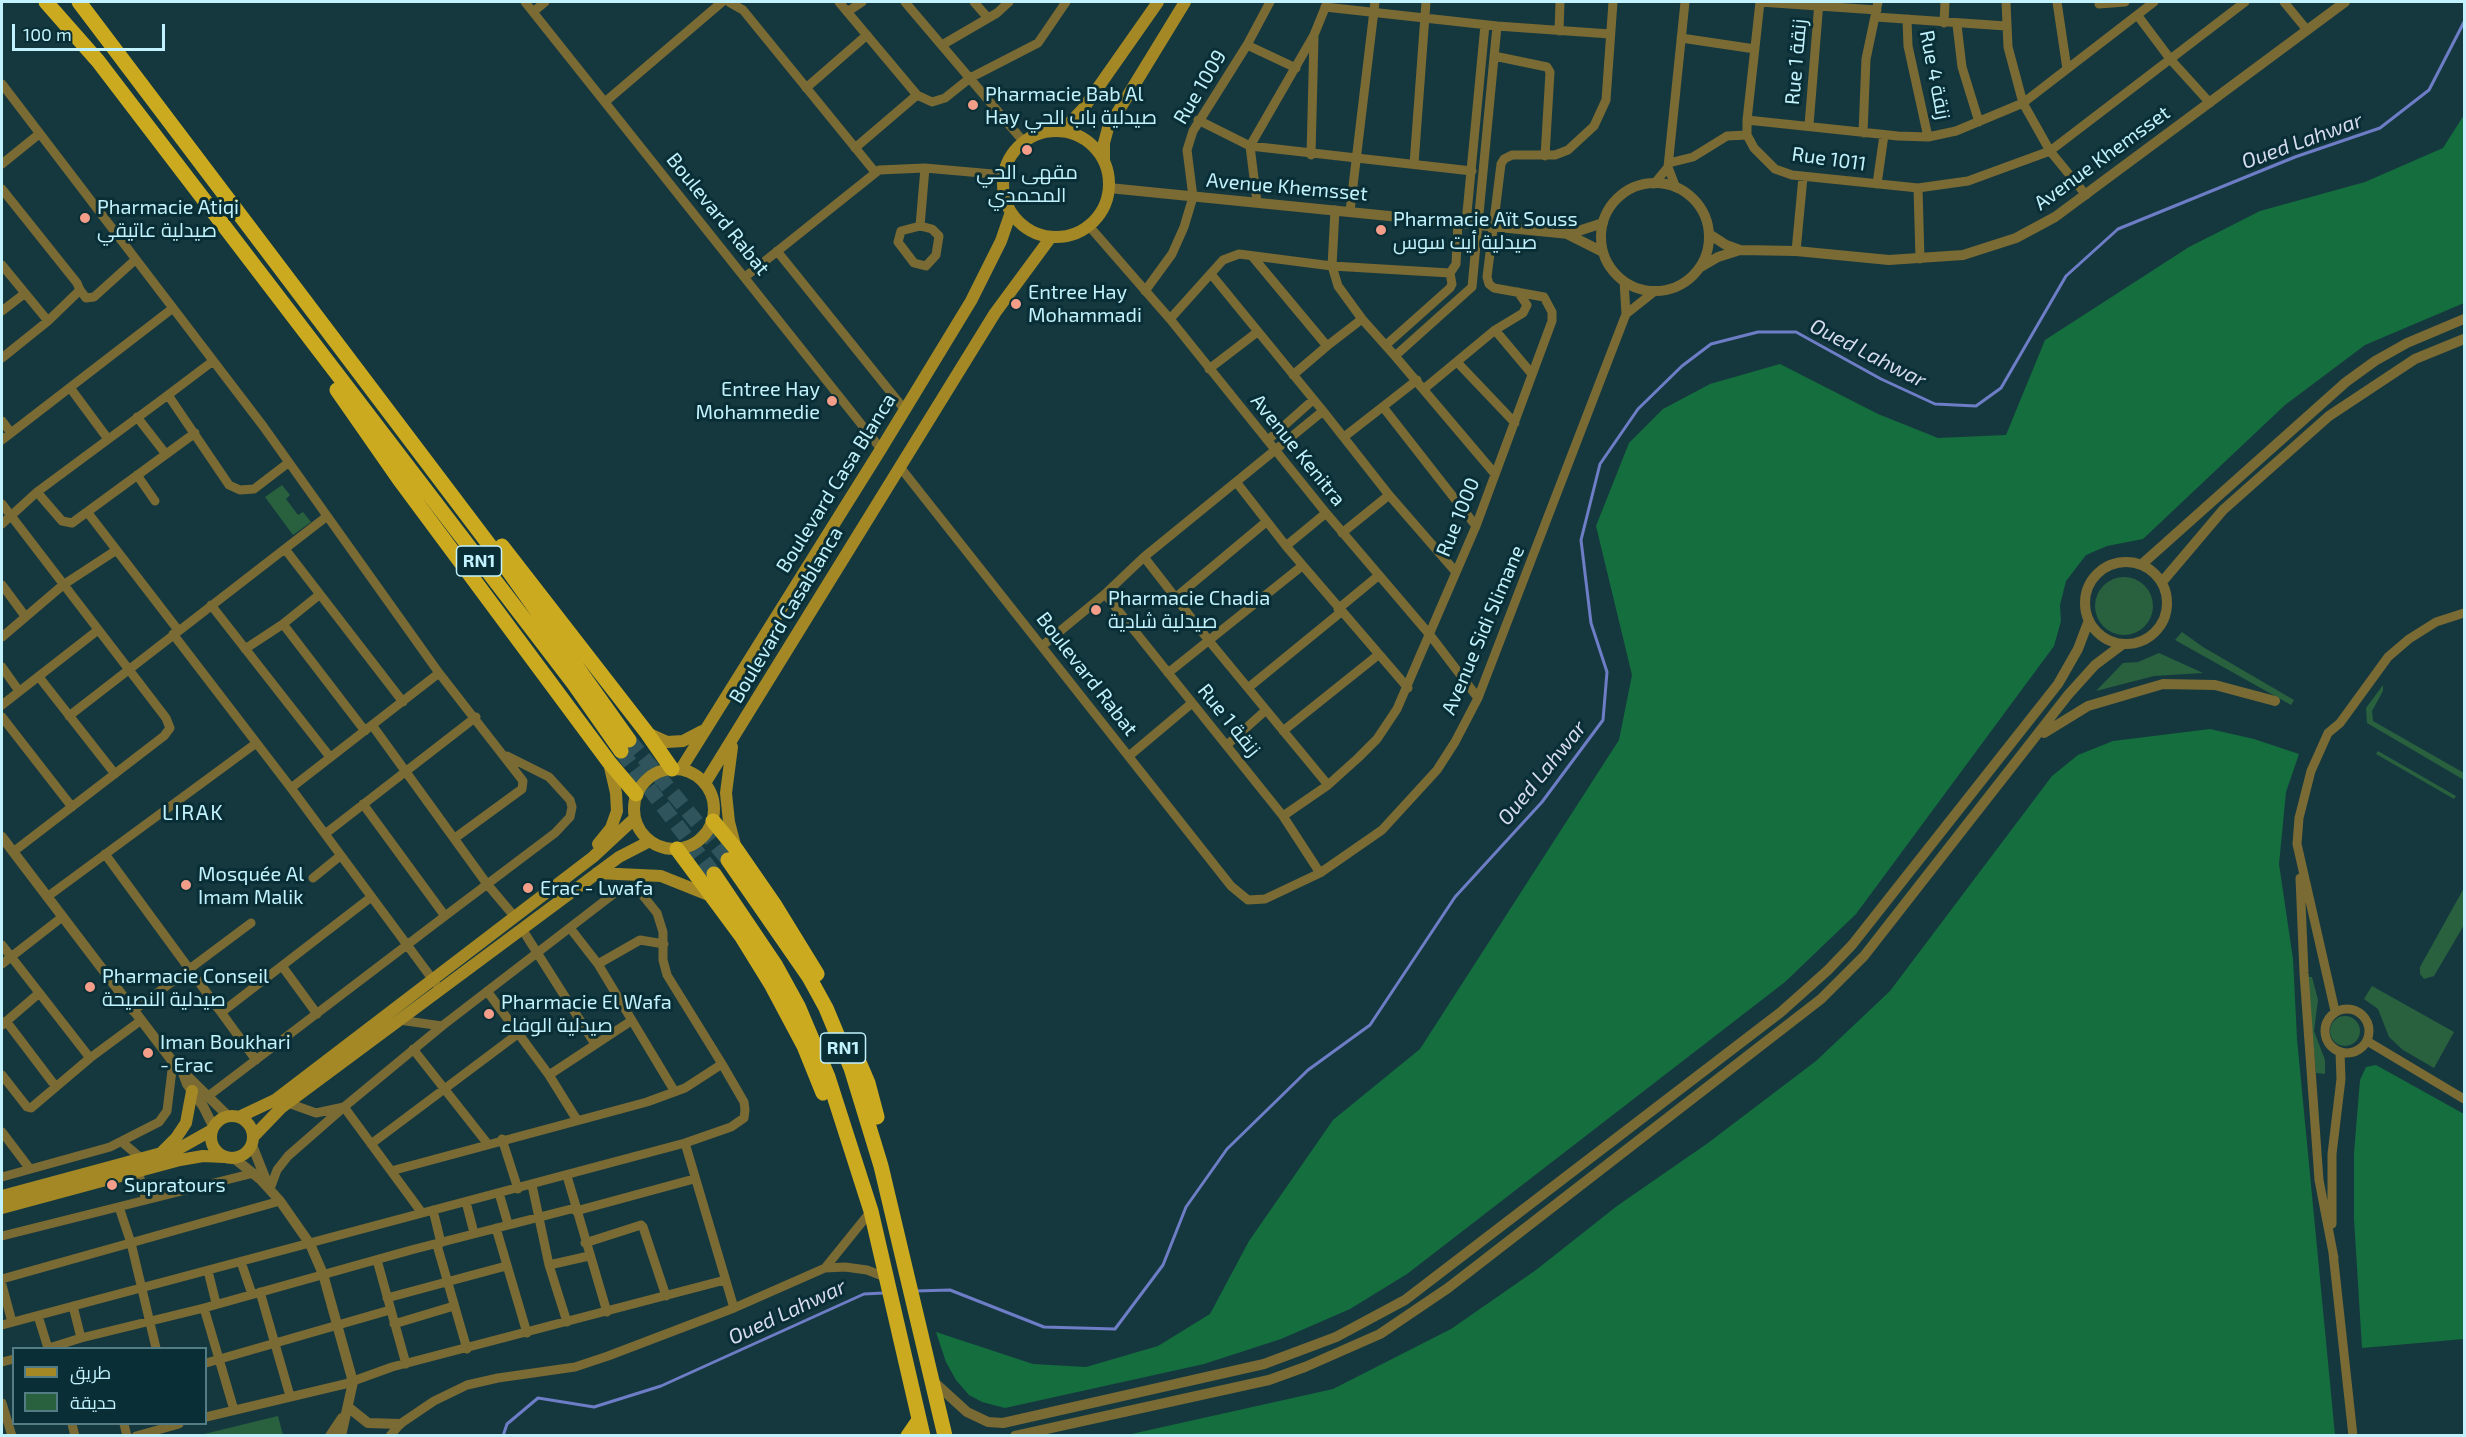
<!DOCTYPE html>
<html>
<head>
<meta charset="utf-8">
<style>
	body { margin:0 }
	#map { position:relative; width:2466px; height:1437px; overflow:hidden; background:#15383f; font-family:"Exo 2",Cairo,sans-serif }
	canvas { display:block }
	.frame { position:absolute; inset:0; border:3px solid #c1f2fd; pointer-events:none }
	.legend { position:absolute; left:12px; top:1347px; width:195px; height:78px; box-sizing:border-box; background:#0a2e35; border:2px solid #537c85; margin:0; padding:8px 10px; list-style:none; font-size:18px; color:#c1f2fd }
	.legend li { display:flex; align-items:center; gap:12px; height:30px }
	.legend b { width:30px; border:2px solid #537c85 }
	.scale { position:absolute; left:12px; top:24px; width:153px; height:27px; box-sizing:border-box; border:3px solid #c1f2fd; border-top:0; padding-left:8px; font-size:18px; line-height:21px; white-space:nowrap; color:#c1f2fd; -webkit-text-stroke:4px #0a2e35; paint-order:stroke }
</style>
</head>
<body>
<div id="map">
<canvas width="2466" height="1437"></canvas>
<div class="frame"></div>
<ul class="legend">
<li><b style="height:8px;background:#a38825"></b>طريق</li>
<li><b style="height:16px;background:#29613e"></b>حديقة</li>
</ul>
<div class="scale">100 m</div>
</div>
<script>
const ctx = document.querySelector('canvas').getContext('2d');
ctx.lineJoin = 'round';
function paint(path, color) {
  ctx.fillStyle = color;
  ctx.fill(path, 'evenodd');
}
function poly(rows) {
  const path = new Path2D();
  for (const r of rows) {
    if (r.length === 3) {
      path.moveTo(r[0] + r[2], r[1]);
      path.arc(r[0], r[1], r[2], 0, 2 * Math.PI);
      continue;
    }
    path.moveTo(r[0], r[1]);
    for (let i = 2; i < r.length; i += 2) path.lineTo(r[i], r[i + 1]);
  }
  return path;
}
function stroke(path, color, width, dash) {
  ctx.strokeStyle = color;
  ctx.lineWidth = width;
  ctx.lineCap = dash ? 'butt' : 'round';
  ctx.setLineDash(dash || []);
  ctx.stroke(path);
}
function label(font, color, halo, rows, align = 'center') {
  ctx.font = font + ' "Exo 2",Cairo,sans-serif';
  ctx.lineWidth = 6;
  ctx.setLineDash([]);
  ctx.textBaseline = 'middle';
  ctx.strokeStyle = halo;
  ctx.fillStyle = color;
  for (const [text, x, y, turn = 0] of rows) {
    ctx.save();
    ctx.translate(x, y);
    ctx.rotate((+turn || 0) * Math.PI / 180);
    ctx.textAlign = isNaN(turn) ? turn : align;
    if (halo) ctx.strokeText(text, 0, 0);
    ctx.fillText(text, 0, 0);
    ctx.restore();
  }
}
paint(poly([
	[282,485,290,495,286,499,298,515,303,512,311,522,293,535,265,497],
	[2124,606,29],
	[2182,632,2203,647,2294,700,2291,705,2175,640],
	[2159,653,2203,673,2154,676,2096,691,2123,663,2138,662],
	[2383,685,2383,691,2372,711,2373,721,2464,773,2464,780,2367,723,2366,708],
	[2378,751,2456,796,2454,799,2376,754],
	[2464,888,2464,925,2434,976,2424,979,2420,974,2420,967],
	[2307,977,2312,977,2318,1000,2314,1031,2325,1060,2325,1074,2316,1073],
	[2372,986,2454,1032,2434,1068,2403,1050,2389,1037,2378,1009,2364,999],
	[2345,1031,15],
	[278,1416,283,1435,200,1435]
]), '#29613e');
paint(poly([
	[2464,115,2464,303,2365,345,2285,405,2143,539,2107,546,2086,555,2066,581,2060,605,2061,621,2054,646,1856,914,1785,982,1407,1274,1350,1309,1281,1339,1204,1364,1005,1408,982,1402,969,1395,956,1380,946,1362,936,1332,1033,1364,1086,1367,1158,1346,1210,1314,1249,1241,1333,1120,1420,1049,1619,740,1632,675,1596,526,1629,443,1663,409,1710,384,1780,364,1878,414,1938,438,2006,435,2045,340,2189,247,2260,211,2365,182,2443,148],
	[2210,729,2254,739,2299,754,2286,792,2279,864,2293,959,2297,1039,2335,1435,1127,1435,1333,1389,1451,1329,1536,1270,1617,1206,1708,1143,1816,1061,1890,991,2052,776,2078,755,2113,741],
	[2376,1065,2464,1114,2464,1339,2362,1348,2354,1219,2354,1153,2360,1080,2366,1067]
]), '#156e3d');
stroke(poly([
	[915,1291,950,1290,1044,1327,1115,1329,1163,1265,1186,1207,1227,1149,1308,1070,1370,1025,1455,897,1542,802,1603,720,1607,672,1591,623,1581,540,1600,464,1638,409,1682,366,1711,344,1758,332,1796,332,1881,379,1935,404,1976,406,2001,388,2066,276,2118,229,2295,157,2380,128,2429,90,2464,22],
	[503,1436,507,1424,538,1398,594,1407,661,1386,864,1294,884,1293]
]), '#6d7dc6', 3);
stroke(poly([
	[629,740,728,860],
	[621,751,714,874]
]), '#2f545c', 15, [15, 8]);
stroke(poly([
	[525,2,881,449],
	[729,2,743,10,875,172],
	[839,2,917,95,932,102,945,98,970,78,1038,43,1066,2],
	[905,2,1023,141],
	[974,2,988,18],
	[1760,2,1747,120,1747,135,1754,148,1775,169,1792,175,1918,188,1968,181,2050,151,2245,2],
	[1760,2,1877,10],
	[2006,2,2008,47,2023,103,2050,151,2086,195],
	[2057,2,2067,69],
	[2284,2,2307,30],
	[2099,4,2125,2],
	[1325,7,1497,26,1610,34],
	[533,12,545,2],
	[847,12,862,2],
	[2138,16,2171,60,2210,103],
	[1876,17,2006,26],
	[1907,19,1908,46,1928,137],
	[1944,23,1945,2],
	[1957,25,1962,67,1979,122],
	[1559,31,1560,2],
	[1681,38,1755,49],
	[942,45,997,13,1009,2],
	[1247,45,1296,68],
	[1494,56,1547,67,1550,72,1545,156],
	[2,84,263,426,439,673,523,781,522,789,455,838],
	[806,88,867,35],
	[605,102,722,2],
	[1198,120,1250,146,1472,171],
	[1747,120,1898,136,1928,137,1956,131,2023,103,2154,2],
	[1809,125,1819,2],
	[1863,133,1866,59,1878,2],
	[855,148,917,95],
	[1311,155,1314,37],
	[1669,163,1693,157,1727,136,1747,135],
	[2,164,39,134],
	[1414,164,1426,2],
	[1654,184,1668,167],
	[1877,184,1884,135],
	[1676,188,1668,167,1685,2],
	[1918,188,1920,259],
	[2,189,77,283,80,290,48,321,2,358],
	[1257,202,1250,146,1314,35,1327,3],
	[1335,210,1332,266,1338,286,1362,319,1395,356],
	[1350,211,1375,2],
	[1466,223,1485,25],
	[920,226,932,229,939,236,936,255,926,266,914,263,898,242,901,231,920,226],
	[920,226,925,168],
	[1089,226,1170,319,1326,513,1430,635,1478,698],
	[777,251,905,410],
	[1796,251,1803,177],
	[1252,256,1327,346,1362,319],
	[2,265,48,321],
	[1211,274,1323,411],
	[745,277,879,170,925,168,1004,175],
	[80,290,86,298,94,297,135,260],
	[1145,291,1172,254,1184,227,1193,197,1187,150,1193,131,1247,45,1270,2],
	[2,311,24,294],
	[1626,314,1655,291],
	[1170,319,1223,260,1239,254,1332,266,1450,273,1456,264,1458,222],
	[1495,330,1532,374],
	[1386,345,1450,288,1452,284,1450,273],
	[213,361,168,395,229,485,240,490,254,489,288,463],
	[1457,362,1515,423],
	[1209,369,1256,333],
	[1293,375,1327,346],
	[1425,388,1495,330,1523,313,1527,305,1518,292],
	[71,389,108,439],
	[1383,407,1476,526],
	[137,417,165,453],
	[2,421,11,433],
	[1344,437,1417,380],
	[2,440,173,308],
	[1268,440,1313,400],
	[900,467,1231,886,1248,900,1265,899,1320,873,1382,830,1437,770,1455,742,1478,698,1626,314,1624,281],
	[1495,474,1395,356,1472,287,1497,26],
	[137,475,155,501],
	[1237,483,1286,546,1408,688],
	[37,492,168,395],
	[2,504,166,718,170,728,164,736,13,852],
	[88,513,178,630],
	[2,524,37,492,62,521,72,523,195,433],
	[1342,533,1389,495],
	[1286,546,1326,513],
	[285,549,403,702],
	[1144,557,1210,642,1328,785],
	[2,585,25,616],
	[1105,594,1283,816,1320,873],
	[1175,598,1266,522],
	[211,605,330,757],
	[1338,609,1378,576],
	[283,624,365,731],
	[173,634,291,788,436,984],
	[2,637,63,585,115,551],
	[1042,646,1105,594,1144,557,1323,411,1389,495,1455,571],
	[245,649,283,624,319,595],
	[2,667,19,691],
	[1168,673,1302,566],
	[39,677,115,774],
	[1248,688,1341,612],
	[2,705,98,630],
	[69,716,326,517],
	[2,717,72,807],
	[372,725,487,884,514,916],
	[1283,731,1378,655],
	[1227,745,1266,710],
	[1129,756,1192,703],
	[291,788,439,673],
	[363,804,445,916,555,833,570,817,572,807,570,800,549,777,507,756],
	[1283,816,1328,785,1358,758,1377,739,1397,709,1476,526,1552,321,1552,312,1544,297,1494,288,1489,284,1487,277,1501,164,1504,159,1512,155,1555,155,1568,150,1594,126,1606,100,1613,2],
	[325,834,476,717],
	[105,854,256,1060],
	[313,878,340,856],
	[2300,878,2304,973,2319,1180,2334,1258],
	[47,897,255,744],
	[570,928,598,964,675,1092],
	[522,929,595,1044],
	[2,945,90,1058],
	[2,964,61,918],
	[598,964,640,940,664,944],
	[282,966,317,1014],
	[487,991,549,1075,577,1120],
	[2347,1031,22],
	[133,1011,251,923],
	[2335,1011,2297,844,2299,818,2311,771,2328,733,2340,723,2388,657,2409,639,2436,622,2464,613],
	[222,1012,370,898],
	[399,1020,442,1026],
	[6,1021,56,1087],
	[2,1025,38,994],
	[2367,1041,2464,1099],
	[413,1049,487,1143],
	[2,1075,27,1107,31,1108,90,1058,140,1021],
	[549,1075,631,1021],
	[207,1097,445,916],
	[2,1132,30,1169],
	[502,1139,518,1189],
	[122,1142,142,1159],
	[685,1143,734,1308],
	[371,1144,519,1033],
	[138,1171,146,1200],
	[391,1171,647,1102,685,1088,722,1064],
	[567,1176,607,1312],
	[2,1177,110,1147,159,1122,167,1111,173,1062],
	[532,1185,549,1265,567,1322],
	[270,1189,277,1170,288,1156,344,1107,422,1213],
	[499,1193,508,1224],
	[466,1202,474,1233],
	[119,1207,131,1243,156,1348],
	[433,1210,441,1243],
	[576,1211,694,1179],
	[2332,1224,2332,1154,2341,1079,2340,1052],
	[496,1228,527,1333],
	[2,1236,254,1173],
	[585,1243,641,1225,643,1227,666,1296],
	[437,1245,467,1349],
	[2333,1253,2353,1436],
	[377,1260,406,1364],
	[241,1262,252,1294],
	[549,1265,589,1256],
	[825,1268,871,1211],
	[208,1271,216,1303],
	[2,1279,280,1201],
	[2,1285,12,1322],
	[260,1292,290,1396],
	[387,1298,506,1266],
	[73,1306,81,1338],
	[204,1308,234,1410],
	[38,1316,48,1348],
	[394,1324,454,1306],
	[2,1325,685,1143,731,1127,744,1118,745,1110,744,1102,722,1064,667,975,663,960,663,932,657,913,640,892,628,888,620,889,442,1026,344,1107,316,1113,288,1103],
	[49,1348,81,1338,204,1308,411,1250,575,1208],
	[2,1362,14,1359],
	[206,1363,390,1310],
	[2,1403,12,1436],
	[206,1417,345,1384,392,1367,725,1280],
	[72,1424,75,1436],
	[124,1424,127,1436],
	[136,1436,179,1424],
	[390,1436,400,1424,434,1401,467,1385,498,1378,575,1367,608,1356,734,1308,825,1268,845,1267,867,1270,885,1277]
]), '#7a6a33', 9);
stroke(poly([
	[1655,237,54],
	[1109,188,1569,234,1603,223],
	[1709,234,1726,245,1740,250,1796,251,1889,260,1963,255,2016,238,2055,217,2345,2],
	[1569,235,1603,252],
	[1699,268,1718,257,1740,250],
	[2126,603,41],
	[2141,565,2346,382,2375,361,2407,343,2464,319],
	[2162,582,2223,510,2329,416,2415,359,2464,339],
	[2044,733,2088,706,2163,684,2215,685,2275,701],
	[2,837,173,1062,228,1116],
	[183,1073,187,1084,203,1106,213,1126],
	[252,1145,266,1180],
	[235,1159,260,1179,280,1201,310,1244,323,1274,353,1382,341,1436],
	[934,1382,967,1412,988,1422,1003,1423,1264,1364,1336,1337,1405,1300,1781,1012,1828,970,1852,945,2058,684,2078,649,2089,620],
	[348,1407,368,1423,400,1424],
	[330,1436,342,1418],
	[1015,1436,1269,1380,1305,1367,1380,1334,1448,1288,1821,999,1864,956,2068,695,2095,665,2123,644]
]), '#7a6a33', 10);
stroke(poly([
	[1062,131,1083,109,1158,2],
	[1056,184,53],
	[1104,160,1104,143,1108,128,1185,2],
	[647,733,667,742,683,741,702,731],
	[732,747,726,793,729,822,735,845],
	[674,809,40],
	[681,769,881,449,971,301,1001,241,1011,212],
	[705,783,995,313,1051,237],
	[598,844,611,828,617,811,616,793,609,763],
	[597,873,661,876,711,896],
	[232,1137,21],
	[239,1117,275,1100,593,857,635,818],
	[253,1137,281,1108,619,857,650,841],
	[162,1152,176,1138,186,1123,192,1091],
	[2,1196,180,1148,212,1130],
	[2,1208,180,1160,203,1156,224,1157]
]), '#a38825', 12);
stroke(poly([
	[46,2,98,61,574,684,621,751],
	[79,2,500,559,629,740],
	[337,390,399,479,609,762,636,794],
	[502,546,647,733,672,769],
	[713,821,736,849,774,904,817,974],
	[677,849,742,937,771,984,804,1046,823,1093],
	[728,860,809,977,826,1008,851,1068,881,1166,945,1436],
	[714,874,776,966,798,1006,828,1077,871,1211,923,1436],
	[856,1055,868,1083,877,1117],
	[908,1436,919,1420]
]), '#ccaa20', 15);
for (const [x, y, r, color] of [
	[973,105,6,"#f49e8a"],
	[1027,150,6,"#f49e8a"],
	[85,218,6,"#f49e8a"],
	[1381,230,6,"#f49e8a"],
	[1016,304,6,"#f49e8a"],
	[832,401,6,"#f49e8a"],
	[1096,610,6,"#f49e8a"],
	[186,885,6,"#f49e8a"],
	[528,888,6,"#f49e8a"],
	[90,987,6,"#f49e8a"],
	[489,1014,6,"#f49e8a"],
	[148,1053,6,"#f49e8a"],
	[112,1185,6,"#f49e8a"]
]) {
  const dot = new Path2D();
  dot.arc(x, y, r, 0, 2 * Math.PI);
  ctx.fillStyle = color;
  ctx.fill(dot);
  stroke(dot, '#0a2e35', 2);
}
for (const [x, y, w] of [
	[479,561,45],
	[843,1048,45]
]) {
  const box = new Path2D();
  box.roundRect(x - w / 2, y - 15, w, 30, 4.5);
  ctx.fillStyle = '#0a2e35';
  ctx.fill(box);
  stroke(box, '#c1f2fd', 1.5);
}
label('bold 18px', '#c1f2fd', null, [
	["RN1",479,561],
	["RN1",843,1048]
]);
label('20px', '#c1f2fd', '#0a2e35', [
	["Rue 1 زنقة",1796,62,-85],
	["Rue 4 زنقة",1935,75,79],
	["Rue 1009",1200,87,-59],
	["Avenue Khemsset",2102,158,-36],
	["Rue 1011",1829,159,8],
	["Avenue Khemsset",1287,187,5],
	["Boulevard Rabat",718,214,51],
	["Avenue Kenitra",1298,450,51],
	["Boulevard Casa Blanca",836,483,-58],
	["Rue 1000",1458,517,-68],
	["Boulevard Casablanca",786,615,-59],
	["Avenue Sidi Slimane",1483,630,-67],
	["Boulevard Rabat",1087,674,52],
	["Rue 1 زنقة",1229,720,51]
]);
label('20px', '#c1f2fd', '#0a2e35', [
	["Pharmacie Bab Al",985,94],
	["Hay صيدلية باب الحي",985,117],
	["مقهى الحي",1027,172,"center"],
	["المحمدي",1027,195,"center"],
	["Pharmacie Atiqi",97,207],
	["صيدلية عاتيقي",97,230],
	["Pharmacie Aït Souss",1393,219],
	["صيدلية أيت سوس",1393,242],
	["Entree Hay",1028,292],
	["Mohammadi",1028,315],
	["Entree Hay",820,389,"right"],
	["Mohammedie",820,412,"right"],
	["Pharmacie Chadia",1108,598],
	["صيدلية شادية",1108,621],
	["Mosquée Al",198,874],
	["Imam Malik",198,897],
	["Erac - Lwafa",540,888],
	["Pharmacie Conseil",102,976],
	["صيدلية النصيحة",102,999],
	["Pharmacie El Wafa",501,1002],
	["صيدلية الوفاء",501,1025],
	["Iman Boukhari",160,1042],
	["- Erac",160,1065],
	["Supratours",124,1185]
], 'left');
label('italic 21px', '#d6dbf0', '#0a2e35', [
	["Oued Lahwar",2302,141,-20],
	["Oued Lahwar",1868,353,27],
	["Oued Lahwar",1542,773,-51],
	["Oued Lahwar",787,1312,-25]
]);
ctx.letterSpacing = '1.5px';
label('21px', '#c1f2fd', '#0a2e35', [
	["LIRAK",193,813]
]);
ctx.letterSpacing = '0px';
</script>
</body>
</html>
